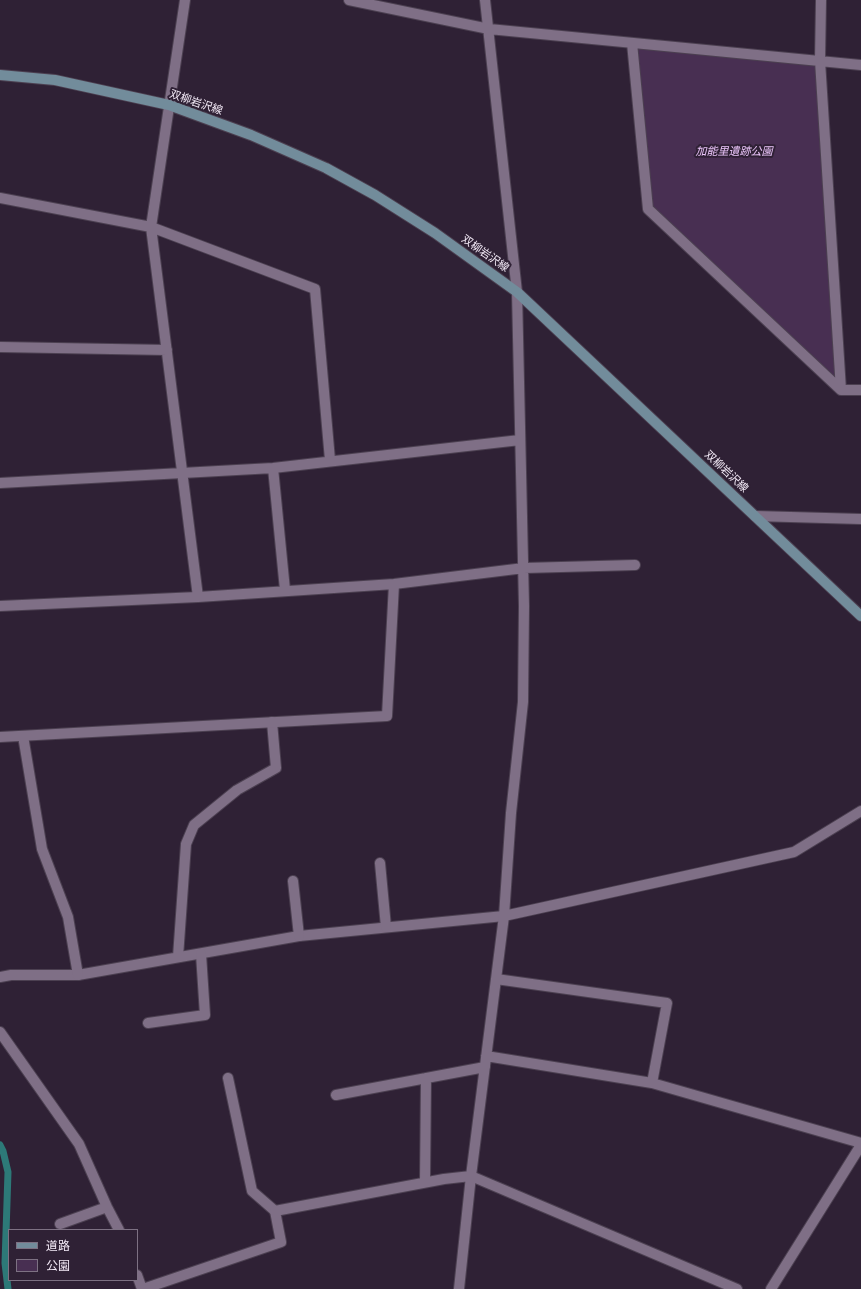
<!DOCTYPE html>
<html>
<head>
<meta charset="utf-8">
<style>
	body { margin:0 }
	#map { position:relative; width:861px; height:1289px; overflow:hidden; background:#2f2135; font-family:"Times New Roman","Noto Sans JP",serif }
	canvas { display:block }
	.legend { position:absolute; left:8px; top:1229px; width:130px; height:52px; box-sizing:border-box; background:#2f2135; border:1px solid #7d7183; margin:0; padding:5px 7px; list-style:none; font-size:12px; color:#f3eaf7 }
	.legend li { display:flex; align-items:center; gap:8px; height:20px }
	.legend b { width:20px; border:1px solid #7d7183 }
</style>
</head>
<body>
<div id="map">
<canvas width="861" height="1289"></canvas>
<ul class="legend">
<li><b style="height:5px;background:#728c9b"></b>道路</li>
<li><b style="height:11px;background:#482f52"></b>公園</li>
</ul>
</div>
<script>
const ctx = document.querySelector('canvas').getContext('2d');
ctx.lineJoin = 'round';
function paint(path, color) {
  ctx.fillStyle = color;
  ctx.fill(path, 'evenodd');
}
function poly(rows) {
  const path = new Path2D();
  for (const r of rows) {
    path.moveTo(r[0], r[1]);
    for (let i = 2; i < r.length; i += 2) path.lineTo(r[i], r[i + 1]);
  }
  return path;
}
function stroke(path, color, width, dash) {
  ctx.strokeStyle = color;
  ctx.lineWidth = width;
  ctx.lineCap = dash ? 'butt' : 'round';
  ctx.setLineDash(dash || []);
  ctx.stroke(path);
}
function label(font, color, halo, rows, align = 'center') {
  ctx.font = font + ' "Times New Roman","Noto Sans JP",serif';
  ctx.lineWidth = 4;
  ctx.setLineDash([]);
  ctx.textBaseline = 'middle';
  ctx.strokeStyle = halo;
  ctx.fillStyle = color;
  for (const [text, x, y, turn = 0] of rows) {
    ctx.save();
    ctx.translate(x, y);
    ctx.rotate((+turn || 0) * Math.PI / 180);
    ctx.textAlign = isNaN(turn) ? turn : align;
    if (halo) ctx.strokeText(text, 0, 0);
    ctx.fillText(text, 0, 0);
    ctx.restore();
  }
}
paint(poly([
	[632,43,820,61,841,390,648,209]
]), '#482f52');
stroke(poly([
	[0,1145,3,1151,8,1172,5,1263,8,1289]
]), '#2d7978', 7);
const lane = poly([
	[178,957,186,844,194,825,237,790,276,768,272,722],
	[0,977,11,975,78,975,299,936,504,916],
	[228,1078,252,1191,275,1211]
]);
const street = poly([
	[185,0,151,227,198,597],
	[349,0,489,29,861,65],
	[821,0,820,61,841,390],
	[632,43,648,209,841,390,861,390],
	[0,198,151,227,315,289,330,460],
	[0,347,167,350],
	[273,468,285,590],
	[0,483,273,468,520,440],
	[755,516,861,519],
	[0,606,198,597,394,584,524,568,635,565],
	[23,736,42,849,68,917,78,975],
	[0,737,387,716,394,584],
	[380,863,386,927],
	[293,881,299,936],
	[504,916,794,852,861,811],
	[496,979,667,1003,652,1083],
	[148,1023,205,1015,201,954],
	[0,1032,79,1144,107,1207,119,1230],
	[486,1056,652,1083,861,1143],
	[336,1095,485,1067],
	[425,1182,426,1078],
	[60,1224,107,1207],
	[137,1275,142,1289],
	[143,1289,281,1242,275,1211,444,1179,471,1176,737,1289],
	[459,1289,471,1176,504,916,511,813,523,702,524,606,517,292,485,0],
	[771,1289,861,1145]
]);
const secondary = poly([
	[0,75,55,80,169,105,251,135,326,168,375,195,435,233,517,292,861,616]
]);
stroke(lane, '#4c4051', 12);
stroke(street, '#4c4051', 12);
stroke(secondary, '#4c4051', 12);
stroke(lane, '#7f6f86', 10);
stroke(street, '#7f6f86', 10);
stroke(secondary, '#728c9b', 10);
label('11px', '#f3eaf7', '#2f2135', [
	["双柳岩沢線",196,103,19],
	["双柳岩沢線",485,254,35],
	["双柳岩沢線",726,472,43]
]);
label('italic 11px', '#eac4f9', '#2f2135', [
	["加能里遺跡公園",734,152]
]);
</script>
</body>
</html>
